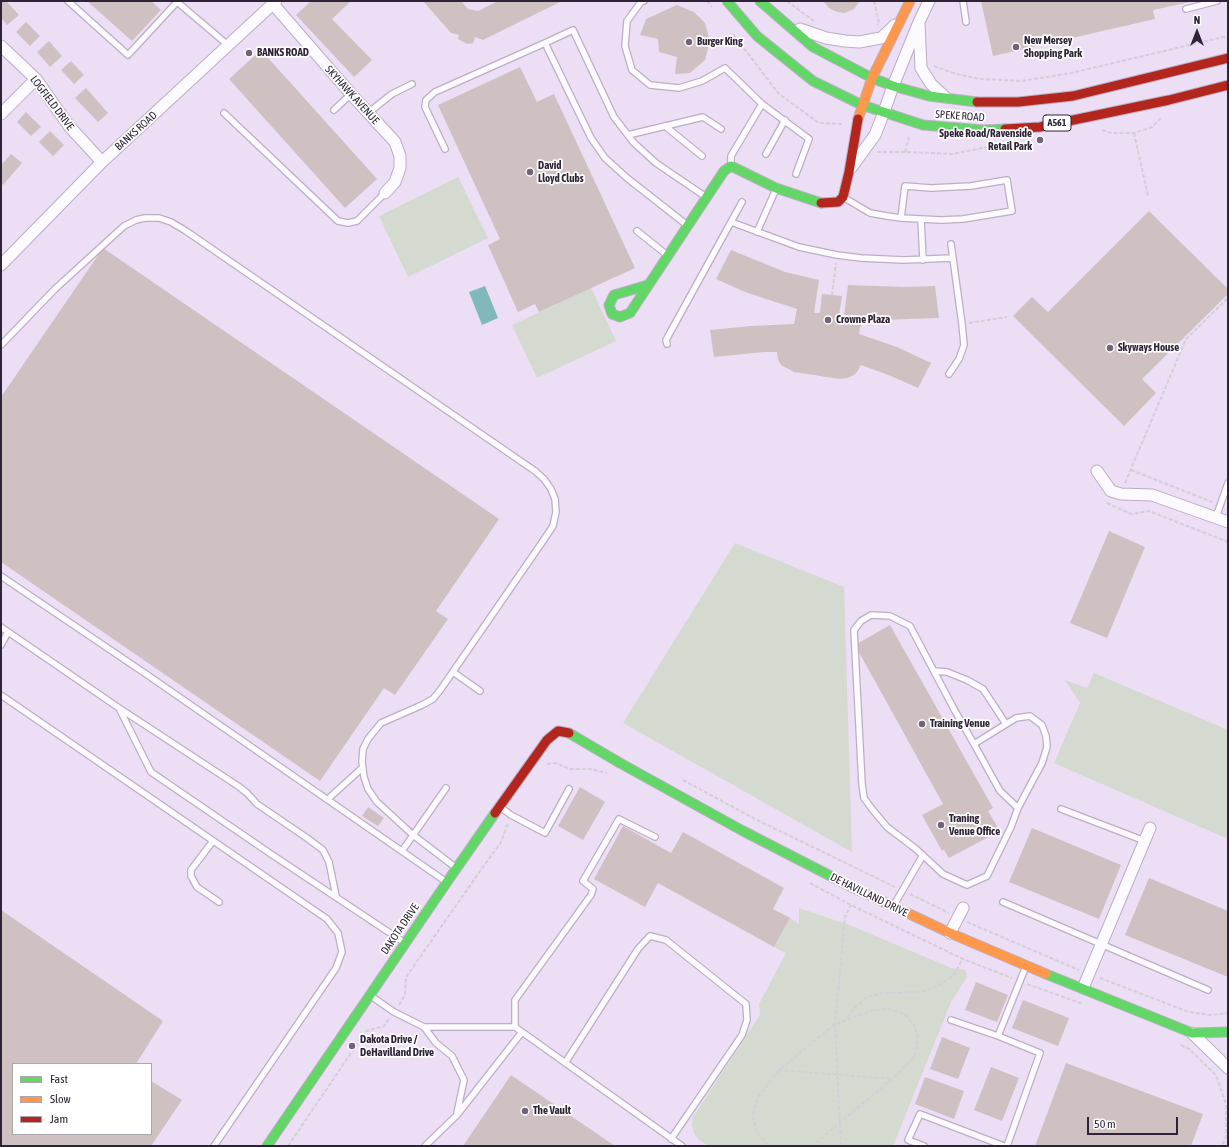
<!DOCTYPE html>
<html>
<head>
<meta charset="utf-8">
<style>
	body { margin:0 }
	#map { position:relative; width:1229px; height:1147px; overflow:hidden; background:#ecdef5; font-family:"Asap Condensed",sans-serif }
	canvas { display:block }
	.frame { position:absolute; inset:0; border:2px solid #2f2337; pointer-events:none }
	.legend { position:absolute; left:12px; top:1063px; width:140px; height:72px; box-sizing:border-box; background:#fff; border:1px solid #aca7af; margin:0; padding:5px 7px; list-style:none; font-size:12px; color:#2f2337 }
	.legend li { display:flex; align-items:center; gap:8px; height:20px }
	.legend b { width:20px; border:1px solid #aca7af }
	.north { position:absolute; left:1177px; top:12px; width:40px; height:40px; -webkit-text-stroke:3px #fff; paint-order:stroke; rotate:0deg; font-size:11px; font-weight:700; line-height:16px; text-align:center; color:#2f2337 }
	.north::after { content:''; display:block; margin:auto; width:14px; height:18px; background:#2f2337; clip-path:polygon(50% 0,100% 100%,50% 72%,0 100%) }
	.scale { position:absolute; left:1087px; top:1117px; width:91px; height:18px; box-sizing:border-box; border:2px solid #2f2337; border-top:0; padding-left:5px; font-size:12px; line-height:14px; white-space:nowrap; color:#2f2337; -webkit-text-stroke:3px #fff; paint-order:stroke }
</style>
</head>
<body>
<div id="map">
<canvas width="1229" height="1147"></canvas>
<div class="frame"></div>
<ul class="legend">
<li><b style="height:5px;background:#63d668"></b>Fast</li>
<li><b style="height:5px;background:#ff974d"></b>Slow</li>
<li><b style="height:5px;background:#b3261e"></b>Jam</li>
</ul>
<div class="north">N</div>
<div class="scale">50 m</div>
</div>
<script>
const ctx = document.querySelector('canvas').getContext('2d');
ctx.lineJoin = 'round';
function paint(path, color) {
  ctx.fillStyle = color;
  ctx.fill(path, 'evenodd');
}
function poly(rows) {
  const path = new Path2D();
  for (const r of rows) {
    path.moveTo(r[0], r[1]);
    for (let i = 2; i < r.length; i += 2) path.lineTo(r[i], r[i + 1]);
  }
  return path;
}
function stroke(path, color, width, dash) {
  ctx.strokeStyle = color;
  ctx.lineWidth = width;
  ctx.lineCap = dash ? 'butt' : 'round';
  ctx.setLineDash(dash || []);
  ctx.stroke(path);
}
function label(font, color, halo, rows, align = 'center') {
  ctx.font = font + ' "Asap Condensed",sans-serif';
  ctx.lineWidth = 3.5;
  ctx.setLineDash([]);
  ctx.textBaseline = 'middle';
  ctx.strokeStyle = halo;
  ctx.fillStyle = color;
  for (const [text, x, y, turn = 0] of rows) {
    ctx.save();
    ctx.translate(x, y);
    ctx.rotate((+turn || 0) * Math.PI / 180);
    ctx.textAlign = isNaN(turn) ? turn : align;
    if (halo) ctx.strokeText(text, 0, 0);
    ctx.fillText(text, 0, 0);
    ctx.restore();
  }
}
paint(poly([
	[458,177,488,238,408,277,379,216],
	[591,288,616,341,537,378,512,325],
	[735,543,844,587,852,852,623,723],
	[1094,673,1228,730,1228,839,1054,763,1080,703,1065,680,1087,688],
	[799,908,852,926,951,968,966,970,967,977,951,1002,893,1146,709,1146,699,1140,694,1133,692,1125,693,1117,760,1015,759,1004,786,953,774,947,790,918,799,924]
]), '#d4dacf');
paint(poly([
	[485,286,498,318,482,325,469,292]
]), '#80b8bc');
paint(poly([
	[1,1,6,1,19,15,7,25,1,18],
	[87,1,151,1,161,10,132,41],
	[311,1,351,1,332,19,372,60,354,77,296,15],
	[423,1,461,1,468,9,478,11,498,1,562,1,483,40,475,37,473,43,467,44,458,39,459,35,451,33],
	[823,1,860,1,854,9,845,13,837,12,829,8],
	[981,1,1190,1,1190,2,1153,10,1155,19,993,56],
	[677,5,694,12,705,23,710,41,705,60,690,73,675,74,677,57,659,52,658,39,640,35,646,19],
	[26,22,40,36,30,46,16,32],
	[49,41,62,56,50,67,37,52],
	[261,50,377,179,345,208,229,79],
	[71,61,84,75,74,84,61,70],
	[520,67,537,102,554,94,635,268,539,312,535,304,518,312,488,245,500,239,438,105],
	[86,88,108,113,98,122,75,98],
	[26,112,41,127,31,136,17,122],
	[50,131,64,145,53,156,39,142],
	[11,154,22,163,3,185,1,183,1,165],
	[1149,211,1228,289,1228,294,1142,379,1156,393,1124,426,1013,316,1032,297,1048,312],
	[103,248,499,519,436,611,448,619,395,695,384,688,320,781,1,562,1,397],
	[731,250,785,272,819,280,814,313,820,313,822,294,842,296,839,315,844,316,848,285,904,287,935,286,939,318,882,320,862,319,859,334,897,347,931,363,918,388,891,376,861,365,857,372,854,375,847,378,840,379,794,372,781,365,778,359,777,352,764,352,714,357,710,330,751,326,794,324,797,309,745,292,716,279],
	[1109,531,1145,547,1107,638,1070,623],
	[890,625,993,808,988,811,1000,831,949,858,944,850,942,851,922,815,943,804,855,645],
	[580,787,605,802,583,840,558,826],
	[368,807,384,818,378,826,362,816],
	[623,826,671,853,683,832,784,888,773,909,790,918,774,947,658,883,645,907,594,879],
	[1032,828,1121,865,1099,919,1009,882],
	[1149,878,1228,911,1228,977,1125,935],
	[1,910,163,1021,136,1064,13,1064,13,1134,151,1134,151,1081,182,1100,151,1146,1,1146],
	[976,982,1008,995,997,1022,965,1010],
	[1023,1000,1069,1018,1058,1046,1012,1028],
	[942,1037,970,1048,958,1079,930,1069],
	[1066,1063,1203,1114,1191,1146,1035,1146],
	[991,1067,1019,1078,1002,1121,974,1110],
	[511,1075,615,1146,463,1146],
	[925,1077,964,1091,954,1119,915,1104]
]), '#cfc1c2');
const lane = poly([
	[68,1,128,55,177,2],
	[176,1,229,46],
	[644,1,641,2,627,21,625,46,632,70,650,85,679,88,702,81,725,68,762,104,731,156,731,166],
	[963,1,966,22],
	[1186,9,1217,1],
	[762,104,809,139,796,174],
	[334,110,351,94],
	[224,113,338,221,348,223,357,221,385,193],
	[368,113,392,94,412,84],
	[665,126,702,156],
	[628,135,703,117,721,129],
	[445,149,425,107,426,100,435,92,545,43],
	[766,154,785,120],
	[843,197,870,213,887,216,901,218,941,220,963,219,1012,211,1007,180,971,186,931,188,905,186,901,218],
	[921,219,923,260],
	[731,222,799,247,837,255,861,258,903,260,952,258],
	[687,225,627,178,605,158,591,138,545,43,573,30,614,117,634,143,656,163,706,197],
	[637,231,667,255],
	[757,232,776,189],
	[667,344,666,340,742,202],
	[1,345,55,289,124,226,136,220,145,218,159,218,171,222,186,231,535,471,544,479,551,489,555,499,556,512,553,526,543,541,441,689,433,699,422,705,381,723,368,739,363,749,362,762,364,777,368,789,377,802,413,835,455,867],
	[949,374,959,359,964,345,962,324,951,244],
	[1216,517,1228,483],
	[1,576,146,674,445,881],
	[1,627,119,708,238,786,247,793,257,804,307,838,323,850,329,862,336,896],
	[1,645,8,632],
	[935,671,947,672,967,680,983,689,1006,724],
	[453,672,480,691],
	[1,695,327,919,338,933,342,952,336,968,214,1146],
	[120,710,151,772,271,854,405,943],
	[974,744,1016,718,1030,716,1042,725,1046,736,1047,747,1042,763,1018,808,1011,827,987,876,967,885,943,874,916,849,887,827,872,809,864,798,862,784,854,630,861,621,871,615,890,616,910,626,955,711,974,744,1000,791,1018,808],
	[328,799,362,768],
	[500,807,511,815,545,833,569,789],
	[1061,809,1145,841],
	[213,841,191,870,191,876,197,887,219,902],
	[402,851,446,788],
	[1003,902,1208,990],
	[894,905,923,855],
	[371,996,394,1012,424,1027,515,1027,682,1146],
	[951,1020,998,1036,1040,1053,1007,1146],
	[424,1027,436,1043,452,1056,464,1080,457,1113],
	[515,1027,515,1000,591,895,593,889,583,881,619,819,655,837],
	[998,1036,1026,966],
	[565,1063,638,949,650,936,666,940,746,1004,747,1020,742,1035,671,1139],
	[425,1146,457,1115,522,1032],
	[924,1146,908,1140,920,1114,1004,1146]
]);
const street = poly([
	[929,1,919,22,921,68,931,84,945,97],
	[273,4,351,94,395,142,400,156,400,168,395,182,385,193],
	[800,29,826,38,845,41,859,42,881,38,895,25],
	[1,46,36,79,69,126,102,162],
	[1,114,36,79],
	[851,168,875,135,884,112,893,86,919,22],
	[1,265,102,162,276,1],
	[1097,471,1111,491,1121,494,1152,495,1228,522],
	[950,933,963,908],
	[1083,988,1150,828],
	[1192,1033,1228,1068]
]);
const fast = poly([
	[727,1,757,36,813,81,862,105,923,125,983,130,1005,129],
	[760,1,813,47,872,78,893,86,929,96,977,102],
	[648,285,614,295,609,305,612,314,620,317,630,313,724,171,731,166,776,188,821,203],
	[569,733,620,763,743,831,852,887],
	[1046,974,1192,1033,1228,1032],
	[267,1146,447,882,495,813]
]);
const slow = poly([
	[858,119,872,78,910,1],
	[852,887,950,933,1046,974]
]);
const jam = poly([
	[977,102,1018,102,1073,96,1228,58],
	[1005,129,1040,127,1169,100,1228,85],
	[821,203,838,202,843,197,849,172,858,119],
	[495,813,547,740,558,731,569,733]
]);
stroke(lane, '#bbafc3', 8);
stroke(street, '#bbafc3', 13);
stroke(fast, '#bbafc3', 11);
stroke(slow, '#bbafc3', 11);
stroke(jam, '#bbafc3', 11);
stroke(poly([
	[707,1,712,7],
	[787,1,814,21],
	[874,1,879,23,877,25],
	[733,34,779,94,819,123,843,124],
	[934,66,956,74,981,79,1022,81,1071,73,1228,36],
	[1102,130,1111,133,1134,133,1152,127,1161,118],
	[1134,133,1148,196],
	[877,152,905,152,952,154,988,147],
	[905,152,909,137],
	[832,295,836,263],
	[969,323,1007,317],
	[1131,470,1212,502],
	[1125,483,1186,339,1228,298],
	[1107,503,1131,514,1149,511,1228,542],
	[547,764,556,763,570,769,590,769,607,773],
	[683,780,755,819,895,887],
	[810,883,851,905,963,959,1012,978],
	[910,894,949,913],
	[967,922,1079,970],
	[1100,978,1189,1012,1211,1015,1228,1013],
	[1027,984,1083,1004],
	[399,1005,405,995,406,977,476,877,501,842,508,823],
	[848,1018,854,1008,867,997,884,993,921,992,939,985,954,975,963,958],
	[1181,1045,1189,1049,1216,1075,1226,1104,1226,1136,1222,1146],
	[779,1070,892,1079],
	[288,1146,366,1031,384,1026,389,1019],
	[768,1146,756,1130,753,1114,758,1097,779,1070,835,1024,874,1010,890,1009,904,1014,914,1024,918,1038,915,1056,892,1079,812,1146],
	[841,1146,835,1024,845,917,851,905]
]), '#d2cfd6', 2, [4, 2]);
stroke(lane, '#fcfafe', 5.5);
stroke(street, '#fcfafe', 11);
stroke(fast, '#63d668', 9);
stroke(slow, '#ff974d', 9);
stroke(jam, '#b3261e', 9);
for (const [x, y, r, color] of [
	[689,42,4,"#71647a"],
	[1016,47,4,"#71647a"],
	[249,53,4,"#71647a"],
	[1040,140,4,"#71647a"],
	[530,172,4,"#71647a"],
	[828,320,4,"#71647a"],
	[1110,348,4,"#71647a"],
	[922,724,4,"#71647a"],
	[941,825,4,"#71647a"],
	[352,1046,4,"#71647a"],
	[525,1111,4,"#71647a"]
]) {
  const dot = new Path2D();
  dot.arc(x, y, r, 0, 2 * Math.PI);
  ctx.fillStyle = color;
  ctx.fill(dot);
  stroke(dot, '#fff', 1.5);
}
for (const [x, y, w] of [
	[1057,123,28]
]) {
  const box = new Path2D();
  box.roundRect(x - w / 2, y - 8, w, 16, 3);
  ctx.fillStyle = '#fff';
  ctx.fill(box);
  stroke(box, '#2f2337', 1);
}
label('bold 10px', '#2f2337', null, [
	["A561",1057,123]
]);
label('bold 11px', '#2f2337', '#fff', [
	["New Mersey",1024,41],
	["Shopping Park",1024,54],
	["Burger King",697,42],
	["BANKS ROAD",257,53],
	["Speke Road/Ravenside",1032,134,"right"],
	["Retail Park",1032,147,"right"],
	["David",538,166],
	["Lloyd Clubs",538,179],
	["Crowne Plaza",836,320],
	["Skyways House",1118,348],
	["Training Venue",930,724],
	["Traning",949,819],
	["Venue Office",949,832],
	["Dakota Drive /",360,1040],
	["DeHavilland Drive",360,1053],
	["The Vault",533,1111]
], 'left');
label('11px', '#2f2337', '#fff', [
	["SKYHAWK AVENUE",352,95,48],
	["LOGFIELD DRIVE",52,103,53],
	["SPEKE ROAD",960,116,4],
	["BANKS ROAD",136,131,-42],
	["DE HAVILLAND DRIVE",869,895,26],
	["DAKOTA DRIVE",400,929,-56]
]);
</script>
</body>
</html>
